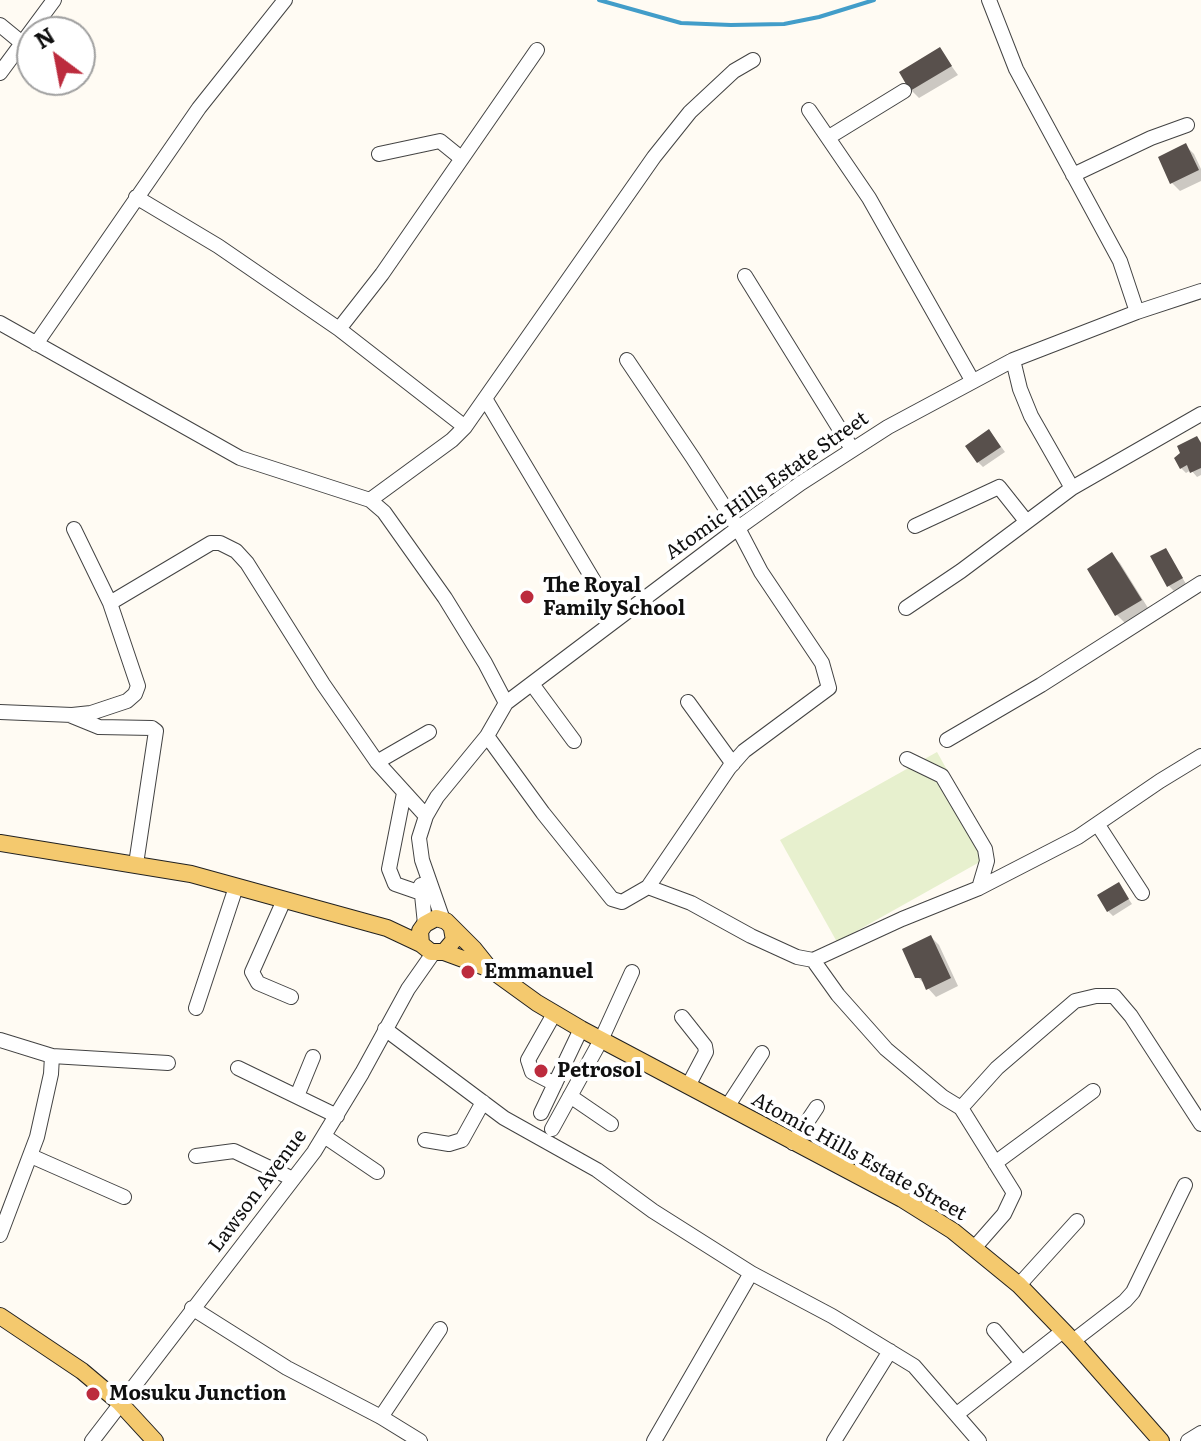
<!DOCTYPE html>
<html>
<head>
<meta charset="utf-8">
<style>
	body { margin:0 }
	#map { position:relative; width:1201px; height:1441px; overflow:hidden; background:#fffbf3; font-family:Literata,serif }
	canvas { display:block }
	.north { position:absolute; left:16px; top:16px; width:80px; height:80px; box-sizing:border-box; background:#fff; border:2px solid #9f9f9f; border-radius:50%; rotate:328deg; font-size:22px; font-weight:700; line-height:32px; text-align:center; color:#101010 }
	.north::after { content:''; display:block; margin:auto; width:28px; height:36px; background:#bc2b3d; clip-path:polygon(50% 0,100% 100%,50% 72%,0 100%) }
</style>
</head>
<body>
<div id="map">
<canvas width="1201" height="1441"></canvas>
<div class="north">N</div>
</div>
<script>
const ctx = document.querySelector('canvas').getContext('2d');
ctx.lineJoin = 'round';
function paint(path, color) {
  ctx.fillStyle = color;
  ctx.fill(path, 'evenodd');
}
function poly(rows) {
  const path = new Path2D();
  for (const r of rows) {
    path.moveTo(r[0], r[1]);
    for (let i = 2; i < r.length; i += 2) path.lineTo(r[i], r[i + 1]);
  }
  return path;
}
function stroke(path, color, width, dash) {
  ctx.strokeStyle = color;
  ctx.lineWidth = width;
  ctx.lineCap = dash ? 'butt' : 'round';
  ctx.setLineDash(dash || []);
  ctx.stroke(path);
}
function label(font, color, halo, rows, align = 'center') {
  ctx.font = font + ' Literata,serif';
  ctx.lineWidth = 8;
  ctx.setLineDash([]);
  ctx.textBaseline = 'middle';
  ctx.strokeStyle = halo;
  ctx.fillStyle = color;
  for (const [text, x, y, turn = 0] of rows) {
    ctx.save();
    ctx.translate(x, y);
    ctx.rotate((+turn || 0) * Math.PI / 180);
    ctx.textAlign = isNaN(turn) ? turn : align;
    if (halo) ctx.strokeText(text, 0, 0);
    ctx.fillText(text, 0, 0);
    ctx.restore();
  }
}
paint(poly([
	[937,752,994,854,837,942,780,840]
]), '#e7f0ce');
paint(poly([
	[940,50,958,75,919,98,911,90],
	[1186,146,1194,154,1201,169,1201,181,1180,191,1172,183],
	[994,437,1005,452,983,467,978,462],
	[1197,438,1201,442,1201,475,1197,477,1191,470,1186,473,1181,468,1183,453],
	[1166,550,1186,584,1174,591,1169,586],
	[1112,555,1120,563,1148,608,1125,623,1117,615],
	[1119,885,1132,904,1113,916,1108,911],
	[931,937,939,945,958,986,936,997,917,976]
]), '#0003');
stroke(poly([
	[599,0,681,23,731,25,784,24,819,17,874,0]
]), '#429dc9', 4);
paint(poly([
	[940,47,952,66,910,91,899,72],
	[1186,143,1199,170,1170,184,1158,157],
	[989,429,1001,447,977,463,965,446],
	[1197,436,1201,443,1201,468,1190,473,1187,465,1180,469,1174,458,1180,453,1177,446],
	[1166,548,1183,578,1167,587,1150,556],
	[1112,552,1142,600,1115,616,1087,569],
	[1119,882,1129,899,1107,912,1097,895],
	[931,935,951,978,926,990,921,978,915,978,902,949]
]), '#58504c');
const minor = poly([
	[989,0,1016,69,1120,261,1137,312],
	[0,25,22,43],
	[0,73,54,0],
	[809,110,869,198,972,380],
	[829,137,904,91],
	[379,154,440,141,461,158],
	[1073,175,1151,138,1187,125],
	[136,197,218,246,339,329,465,427],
	[745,276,852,449],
	[0,323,240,458,370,500,384,512,445,598,485,663,506,703],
	[339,329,382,274,537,50],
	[36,344,199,108,285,0],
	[627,360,693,458,738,528,761,572,822,663,829,688,744,751,729,768,648,887],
	[1013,360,1020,389,1031,416,1072,488],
	[486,400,616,618],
	[370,500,452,440,465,427,654,157,690,112,734,71,753,60],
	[915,526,999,487,1026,521],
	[110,603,211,543,220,543,236,551,247,563,323,684,377,762,426,816],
	[906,608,961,571,1072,488,1201,414],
	[532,684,574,741],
	[688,702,733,764],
	[0,712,72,715,91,713,127,701,135,694,138,686,110,603,74,529],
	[72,716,99,727,152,728,156,731,136,864],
	[487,736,543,813,612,899,622,902,648,887,691,903,751,936,797,957,813,960,902,919,979,888,1078,837,1160,781,1201,756],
	[947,740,1041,685,1201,583],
	[907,759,942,776,985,849,987,861,979,888],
	[377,762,429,732],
	[404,793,389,869,395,884,421,893],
	[1098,825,1142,893],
	[421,885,425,924],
	[284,900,252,972,258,983,291,997],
	[443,920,422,860,419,838,426,816,437,797,487,736,506,703,738,528,801,483,888,427,1013,360,1137,312,1201,291],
	[813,960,838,995,886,1049,943,1097,961,1108,1014,1193,1004,1214,975,1247],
	[196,1008,236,887],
	[554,1014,528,1060,532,1072,555,1084],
	[682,1017,705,1046,706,1052,688,1086],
	[385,1029,504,1118,597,1170,653,1211,751,1273,832,1316,914,1366,979,1441],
	[0,1040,52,1056,168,1063],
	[238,1068,337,1116],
	[297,1096,313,1057],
	[570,1096,611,1124],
	[727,1107,762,1053],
	[961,1108,997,1068,1075,1001,1096,996,1114,996,1131,1016,1201,1124],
	[541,1113,581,1029],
	[552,1129,601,1040,632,972],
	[324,1136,377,1172],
	[425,1140,449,1144,462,1140,483,1102],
	[793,1143,817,1107],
	[31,1156,124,1197],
	[196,1156,234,1151,293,1179],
	[995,1163,1093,1091],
	[0,1235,37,1137,51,1074,52,1056],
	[1019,1285,1077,1221],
	[192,1308,287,1368,381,1417,420,1441],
	[994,1330,1022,1363],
	[1073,1341,1125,1301,1133,1292,1185,1185],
	[957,1414,1063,1331],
	[381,1417,440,1329],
	[92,1441,314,1152,362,1073,408,989,434,952],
	[654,1441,751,1273],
	[834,1441,890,1351],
	[1188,1441,1201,1433]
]);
const major = poly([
	[0,843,191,874,387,928,421,944],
	[452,929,454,940,444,952,431,952,421,944,420,931,425,924,436,918,446,921,474,949,490,969,537,1003,581,1029,902,1199,953,1231,1019,1285,1073,1341,1161,1441],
	[444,952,490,969],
	[0,1316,82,1371,120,1403,155,1441]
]);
stroke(minor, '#434343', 16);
stroke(major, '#212121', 18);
stroke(minor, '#fff', 14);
stroke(major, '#f4c96e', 16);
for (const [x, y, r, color] of [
	[527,597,8,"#bc2b3d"],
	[468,972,8,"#bc2b3d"],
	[541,1071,8,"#bc2b3d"],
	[93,1394,8,"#bc2b3d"]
]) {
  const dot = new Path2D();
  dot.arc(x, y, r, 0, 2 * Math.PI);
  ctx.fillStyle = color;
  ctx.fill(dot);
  stroke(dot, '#fff', 3);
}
label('20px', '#101010', '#fff', [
	["Atomic Hills Estate Street",767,486,-35],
	["Atomic Hills Estate Street",859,1157,29],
	["Lawson Avenue",258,1191,-53]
]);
label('bold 20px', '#101010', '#fff', [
	["The Royal",543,586],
	["Family School",543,609],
	["Emmanuel",484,972],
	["Petrosol",557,1071],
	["Mosuku Junction",109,1394]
], 'left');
</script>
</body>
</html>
